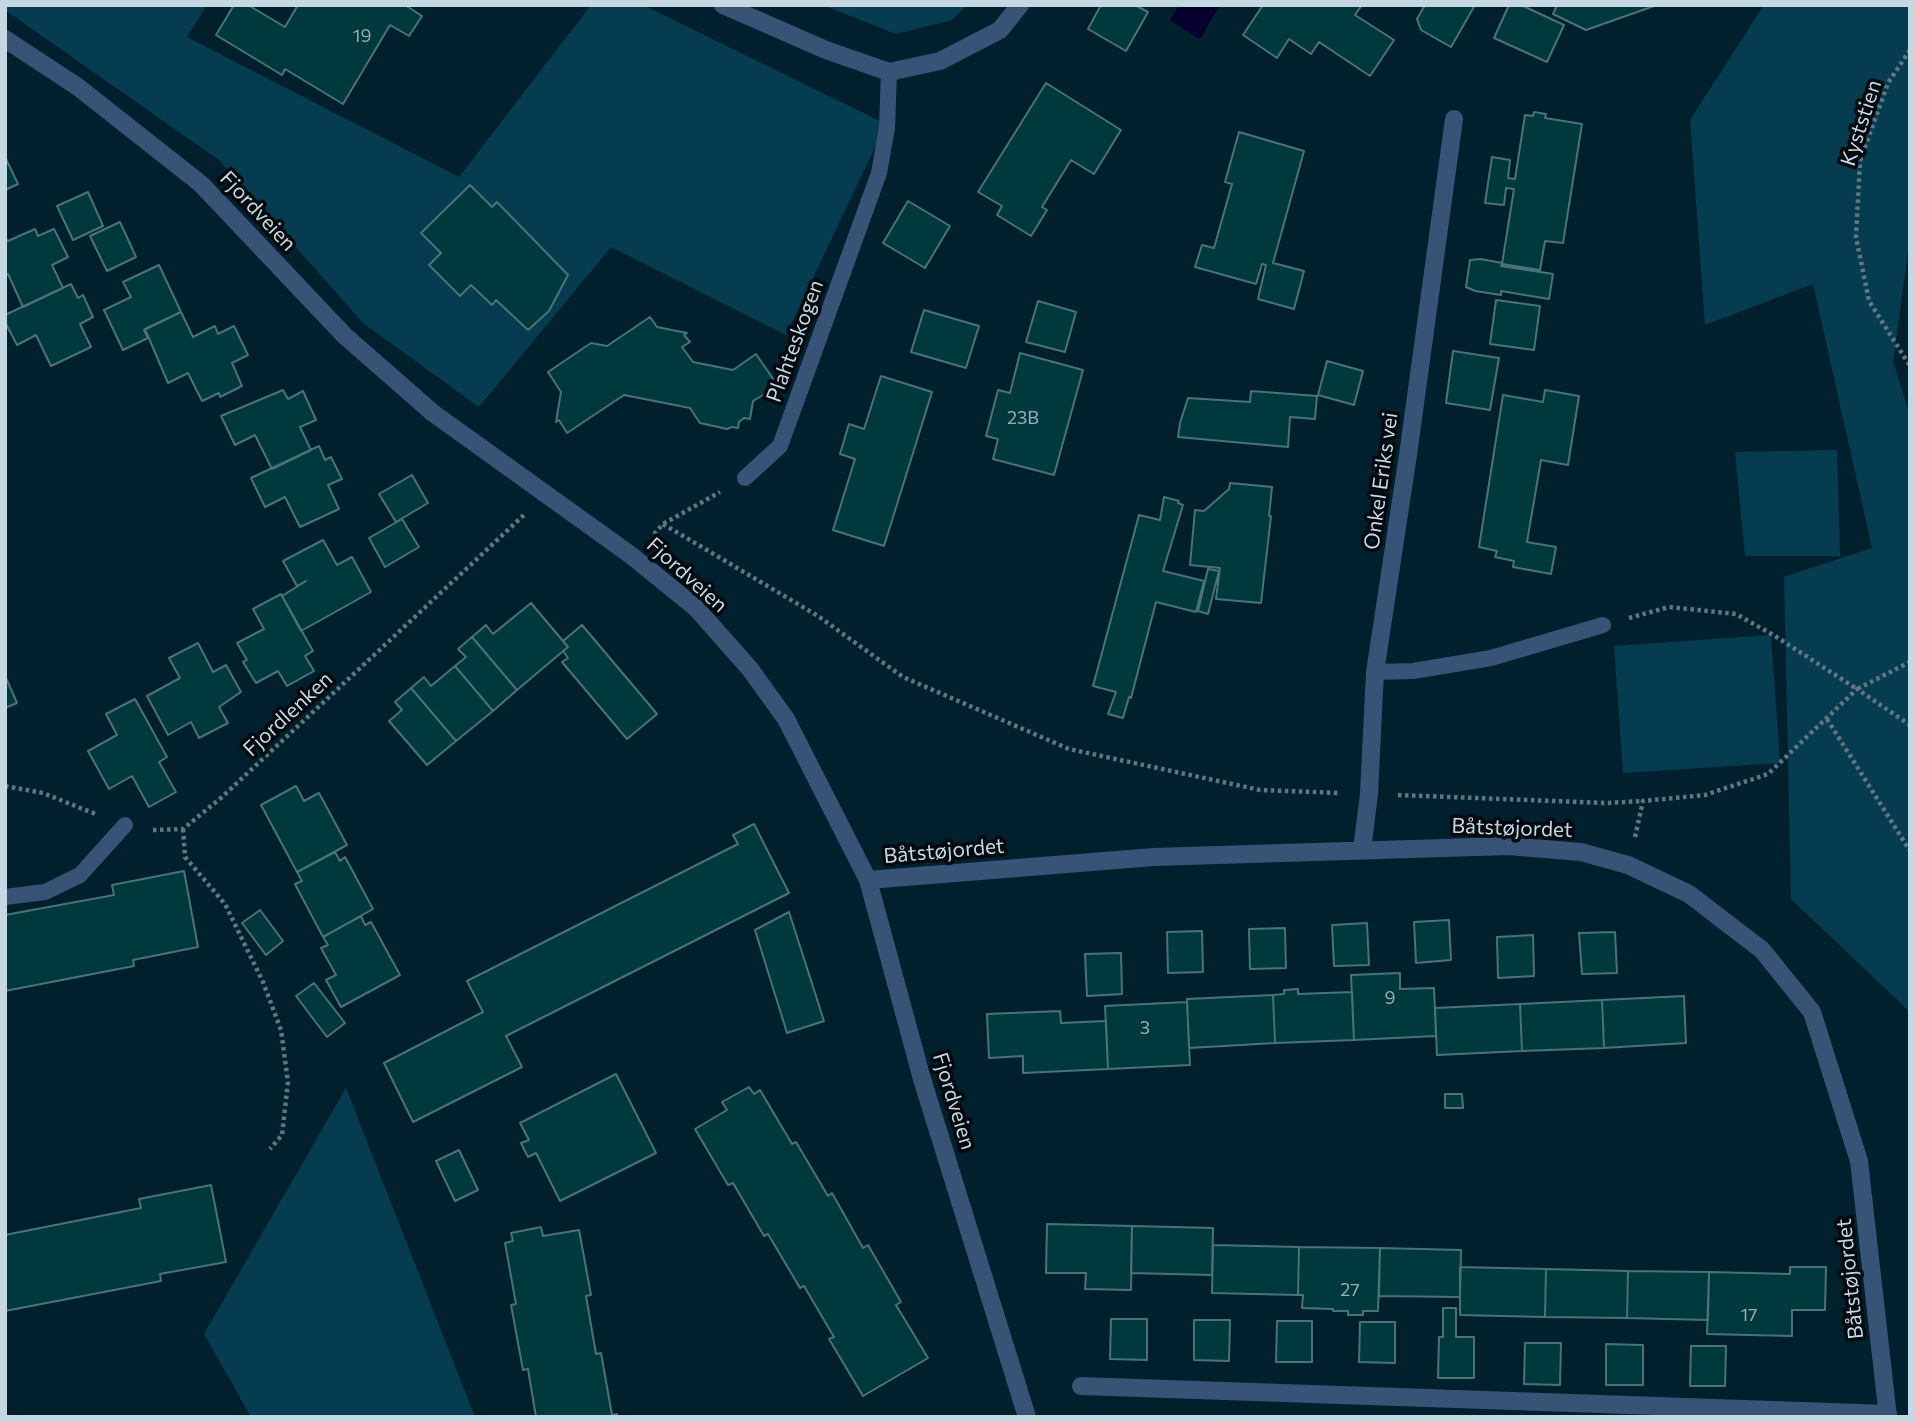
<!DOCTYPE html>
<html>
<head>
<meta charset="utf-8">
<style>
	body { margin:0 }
	#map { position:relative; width:1915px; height:1422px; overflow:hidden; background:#00202e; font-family:Commissioner,sans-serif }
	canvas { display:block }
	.frame { position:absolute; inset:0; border:7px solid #c5d8e1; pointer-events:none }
</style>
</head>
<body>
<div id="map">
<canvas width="1915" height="1422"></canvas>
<div class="frame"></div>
</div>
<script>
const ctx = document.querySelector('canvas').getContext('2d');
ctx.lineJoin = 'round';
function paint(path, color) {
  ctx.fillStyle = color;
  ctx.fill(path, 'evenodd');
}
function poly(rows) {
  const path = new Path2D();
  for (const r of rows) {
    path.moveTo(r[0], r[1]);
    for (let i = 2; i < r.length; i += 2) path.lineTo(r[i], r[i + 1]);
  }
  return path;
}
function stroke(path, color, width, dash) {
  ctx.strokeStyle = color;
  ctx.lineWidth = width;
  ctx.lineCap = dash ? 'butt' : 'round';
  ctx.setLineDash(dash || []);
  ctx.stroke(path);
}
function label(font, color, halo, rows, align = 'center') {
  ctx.font = font + ' Commissioner,sans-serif';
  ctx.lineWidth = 7;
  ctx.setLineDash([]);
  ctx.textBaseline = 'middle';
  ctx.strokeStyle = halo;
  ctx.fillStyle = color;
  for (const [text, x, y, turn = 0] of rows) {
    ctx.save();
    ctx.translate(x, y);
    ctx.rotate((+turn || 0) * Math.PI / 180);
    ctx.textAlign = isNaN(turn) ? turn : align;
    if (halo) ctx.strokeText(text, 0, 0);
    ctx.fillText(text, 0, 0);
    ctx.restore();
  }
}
paint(poly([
	[5,5,207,5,187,37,459,177,591,5,643,5,886,124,786,335,611,247,479,407,363,323,219,160,5,10],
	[823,5,967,5,952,20,896,34],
	[1764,5,1910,5,1910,237,1893,362,1910,415,1910,1012,1791,899,1784,577,1872,548,1813,284,1705,325,1690,120],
	[1837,450,1840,556,1745,556,1735,452],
	[1771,635,1780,763,1623,773,1614,646],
	[346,1088,475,1417,251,1417,204,1334]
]), '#063c4f');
paint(poly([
	[1179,5,1220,5,1200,39,1170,20]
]), '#07002e');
const building = poly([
	[234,5,248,5,285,27,298,5,405,5,422,16,409,36,390,25,343,104,285,69,282,75,216,35,234,5],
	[1101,5,1135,5,1148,12,1126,51,1088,29,1101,5],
	[1263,5,1362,5,1355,15,1394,40,1370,76,1319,42,1311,54,1289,39,1277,58,1243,35,1263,5],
	[1425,5,1475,5,1451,47,1421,30,1417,19,1425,5],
	[1509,5,1521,5,1564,25,1547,62,1494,38,1509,5],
	[1557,5,1657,5,1586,30,1553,14,1557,5],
	[1046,83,1121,130,1094,174,1071,160,1042,207,1047,210,1031,236,997,215,1002,206,978,192,1046,83],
	[1534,112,1546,114,1545,118,1582,124,1563,243,1545,241,1540,270,1502,264,1514,189,1506,188,1504,205,1485,203,1492,157,1510,160,1508,178,1515,179,1525,115,1533,116,1534,112],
	[1239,132,1304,151,1273,263,1304,271,1294,309,1258,299,1266,265,1262,264,1256,284,1195,267,1202,245,1214,248,1232,184,1225,182,1239,132],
	[5,157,18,184,5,190,5,157],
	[470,185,492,207,497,202,568,275,549,311,528,330,496,300,492,305,471,285,460,296,429,265,441,253,421,233,470,185],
	[88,192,103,226,73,240,57,206,88,192],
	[908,201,950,226,925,268,883,243,908,201],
	[120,222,136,257,107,271,90,236,120,222],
	[35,229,38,236,54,229,68,257,52,265,63,288,23,307,8,274,5,275,5,238,8,241,35,229],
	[1481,259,1502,263,1501,266,1553,274,1549,299,1501,291,1501,295,1475,291,1466,287,1470,260,1481,259],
	[159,265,181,312,144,330,148,338,123,350,104,310,131,297,123,282,159,265],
	[71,284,78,298,83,295,93,317,80,324,91,347,51,366,36,335,17,345,5,322,5,315,71,284],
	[1496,300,1540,306,1534,350,1490,344,1496,300],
	[1038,301,1076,312,1065,352,1026,342,1038,301],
	[924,310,979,326,966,368,911,352,924,310],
	[181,312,193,337,215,326,218,334,234,326,248,355,232,363,242,386,220,397,219,393,202,401,188,373,168,383,145,329,181,312],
	[650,317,657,327,687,333,684,335,690,342,682,347,693,362,733,370,756,354,778,386,753,401,750,419,744,418,739,422,738,428,732,427,727,429,700,423,690,408,624,395,567,433,559,420,556,422,561,392,548,372,591,343,607,346,650,317],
	[1453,351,1499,358,1490,410,1446,403,1453,351],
	[1020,353,1083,370,1054,475,993,459,998,439,986,436,998,390,1010,393,1020,353],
	[1327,361,1363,371,1354,405,1318,395,1327,361],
	[881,376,932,392,884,546,833,530,855,459,840,454,849,424,864,429,881,376],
	[283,390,288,399,303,391,316,420,300,427,311,450,272,469,255,435,235,445,221,416,283,390],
	[1545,390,1579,396,1568,465,1541,460,1527,542,1556,547,1551,574,1513,567,1514,561,1495,557,1497,551,1479,547,1503,395,1543,402,1545,390],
	[1251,391,1317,396,1315,419,1290,417,1288,447,1178,437,1180,423,1188,398,1250,402,1251,391],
	[319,446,325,460,331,457,342,479,328,485,339,509,300,527,285,497,265,507,251,478,319,446],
	[412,475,428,503,396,522,379,494,412,475],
	[1230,483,1272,487,1269,516,1271,516,1261,603,1216,599,1220,568,1190,565,1195,510,1204,511,1229,489,1230,483],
	[1164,497,1179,501,1178,503,1183,505,1163,571,1204,581,1196,612,1156,602,1131,698,1129,697,1123,718,1108,714,1116,692,1093,686,1139,515,1160,520,1164,497],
	[402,519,419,547,385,567,369,538,402,519],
	[323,540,337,565,352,557,371,592,301,631,282,596,306,581,297,586,283,561,323,540],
	[1208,569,1219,571,1208,614,1198,611,1208,569],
	[281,594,313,651,305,656,314,671,287,686,278,671,256,683,243,662,247,660,237,643,264,629,253,609,281,594],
	[531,603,568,647,517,690,472,637,486,625,493,634,531,603],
	[582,625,657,714,627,739,562,662,568,658,563,651,568,647,563,641,582,625],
	[472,637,517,690,493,711,455,666,466,657,458,649,472,637],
	[198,643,213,672,226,665,241,692,219,707,228,723,199,738,191,722,168,735,147,696,180,678,169,658,198,643],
	[455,666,493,711,456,741,411,688,424,677,431,686,455,666],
	[7,680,17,703,5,708,5,681,7,680],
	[411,688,456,741,427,765,389,721,402,710,395,702,411,688],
	[135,699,167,757,159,762,176,792,149,807,132,776,109,789,88,751,117,735,106,714,135,699],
	[296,786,304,801,319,793,347,845,297,872,261,805,296,786],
	[754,824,789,893,506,1036,522,1067,413,1122,384,1063,483,1012,467,981,738,844,733,835,754,824],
	[335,852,340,861,345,857,373,909,323,937,295,884,302,881,297,872,335,852],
	[184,871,198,947,133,960,134,966,5,991,5,915,114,895,112,885,184,871],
	[260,910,283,941,266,955,242,923,260,910],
	[789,912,824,1021,787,1033,755,930,789,912],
	[361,916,365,925,371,922,400,975,341,1007,326,980,336,975,321,948,328,945,323,937,361,916],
	[1449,920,1451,960,1416,963,1414,922,1449,920],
	[1367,923,1369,965,1334,966,1332,925,1367,923],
	[1285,928,1286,968,1250,969,1249,929,1285,928],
	[1202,931,1203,972,1168,973,1167,932,1202,931],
	[1615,932,1617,973,1582,974,1579,933,1615,932],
	[1533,935,1534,976,1498,978,1497,937,1533,935],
	[1121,953,1122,994,1087,996,1085,954,1121,953],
	[1400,973,1400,989,1434,988,1436,1036,1354,1040,1351,975,1400,973],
	[314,983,345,1023,327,1037,296,996,314,983],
	[1298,989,1298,994,1352,992,1354,1040,1275,1043,1273,995,1284,994,1284,990,1298,989],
	[1273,995,1275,1043,1189,1048,1187,999,1273,995],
	[1684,996,1686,1043,1604,1048,1602,1000,1684,996],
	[1602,1000,1604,1048,1522,1051,1520,1004,1602,1000],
	[1187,1002,1190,1065,1108,1069,1105,1006,1187,1002],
	[1520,1004,1522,1051,1437,1055,1435,1008,1520,1004],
	[1060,1011,1061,1023,1106,1021,1108,1069,1023,1073,1023,1056,989,1058,987,1014,1060,1011],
	[616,1074,656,1153,560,1201,536,1153,528,1157,521,1143,529,1140,520,1123,616,1074],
	[749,1087,754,1094,760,1090,792,1144,796,1142,828,1196,832,1193,863,1248,868,1245,901,1302,896,1305,928,1358,863,1396,829,1339,834,1337,804,1286,800,1288,768,1234,764,1236,733,1183,728,1185,695,1129,727,1110,722,1102,749,1087],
	[1445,1094,1462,1094,1463,1108,1445,1108,1445,1094],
	[459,1150,478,1190,455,1201,436,1161,459,1150],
	[211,1185,226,1262,160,1274,161,1281,5,1311,5,1235,141,1208,139,1199,211,1185],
	[1047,1224,1132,1226,1131,1290,1085,1289,1086,1273,1046,1273,1047,1224],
	[1132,1226,1213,1228,1212,1275,1131,1273,1132,1226],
	[541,1227,543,1236,579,1230,591,1295,586,1296,596,1354,601,1353,612,1415,617,1414,617,1417,536,1417,528,1369,523,1370,511,1305,516,1304,505,1243,513,1241,511,1233,541,1227],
	[1213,1245,1299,1247,1298,1295,1212,1293,1213,1245],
	[1299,1247,1380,1248,1378,1311,1363,1311,1363,1315,1348,1315,1348,1311,1333,1311,1333,1309,1302,1308,1303,1295,1298,1295,1299,1247],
	[1380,1248,1461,1250,1460,1297,1379,1296,1380,1248],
	[1460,1267,1546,1269,1545,1317,1460,1315,1460,1267],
	[1790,1267,1826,1267,1825,1310,1792,1310,1792,1336,1707,1334,1709,1272,1790,1274,1790,1267],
	[1546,1269,1628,1271,1627,1318,1545,1317,1546,1269],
	[1628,1271,1709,1272,1708,1320,1627,1318,1628,1271],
	[1443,1308,1456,1308,1456,1337,1474,1337,1474,1378,1438,1378,1439,1337,1443,1337,1443,1308],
	[1111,1319,1147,1319,1147,1360,1110,1359,1111,1319],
	[1194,1320,1230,1320,1229,1361,1194,1360,1194,1320],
	[1277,1321,1312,1321,1312,1362,1276,1362,1277,1321],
	[1360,1322,1395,1322,1395,1363,1359,1362,1360,1322],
	[1525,1343,1561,1343,1560,1385,1524,1384,1525,1343],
	[1606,1344,1643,1345,1643,1385,1606,1385,1606,1344],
	[1691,1346,1726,1346,1725,1386,1690,1386,1691,1346]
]);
paint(building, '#00393d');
stroke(building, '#497377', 2);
stroke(poly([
	[1910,50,1888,83,1860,161,1856,237,1869,301,1910,366],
	[663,524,818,616,903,677,1069,749,1260,790,1340,793],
	[654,534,663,524,720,492],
	[1629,618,1669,607,1736,614,1775,636,1857,689,1910,662],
	[1827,719,1910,851],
	[5,786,43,793,98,815],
	[1398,795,1606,803,1643,801],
	[183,829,185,857,225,904,263,982,281,1030,288,1082,282,1135,270,1149],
	[153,830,183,829,222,797,525,514],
	[1635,837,1643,801,1705,795,1768,774,1857,689,1910,725]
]), '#5e7783', 4.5, [3.5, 3.5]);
stroke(poly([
	[745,478,780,446,879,173,887,128,889,72],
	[1375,672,1413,671,1491,658,1603,625],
	[5,897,45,892,80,875,125,825]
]), '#375476', 16);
stroke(poly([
	[723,5,826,50,889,72,940,61,1000,30,1020,5],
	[5,39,78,87,201,184,345,336,433,413,632,556,696,608,750,669,786,719,868,880,922,1079,1027,1417],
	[1362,850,1369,794,1375,672,1408,455,1454,119],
	[868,880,1154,857,1508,846,1581,852,1628,865,1689,894,1762,950,1812,1012,1859,1161,1888,1417],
	[1081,1386,1888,1414]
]), '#375476', 18);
label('18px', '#94b0b8', null, [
	["19",362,36],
	["23B",1023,418],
	["9",1390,998],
	["3",1145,1028],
	["27",1350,1290],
	["17",1749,1315]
]);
label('21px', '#c5d8e1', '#00090e', [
	["Kyststien",1861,123,-72],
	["Fjordveien",258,211,47],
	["Plahteskogen",795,341,-70],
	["Onkel Eriks vei",1381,481,-82],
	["Fjordveien",687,575,42],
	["Fjordlenken",288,714,-43],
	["Båtstøjordet",1512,828,2],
	["Båtstøjordet",944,851,-5],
	["Fjordveien",954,1101,73],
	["Båtstøjordet",1850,1279,-96]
]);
</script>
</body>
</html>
